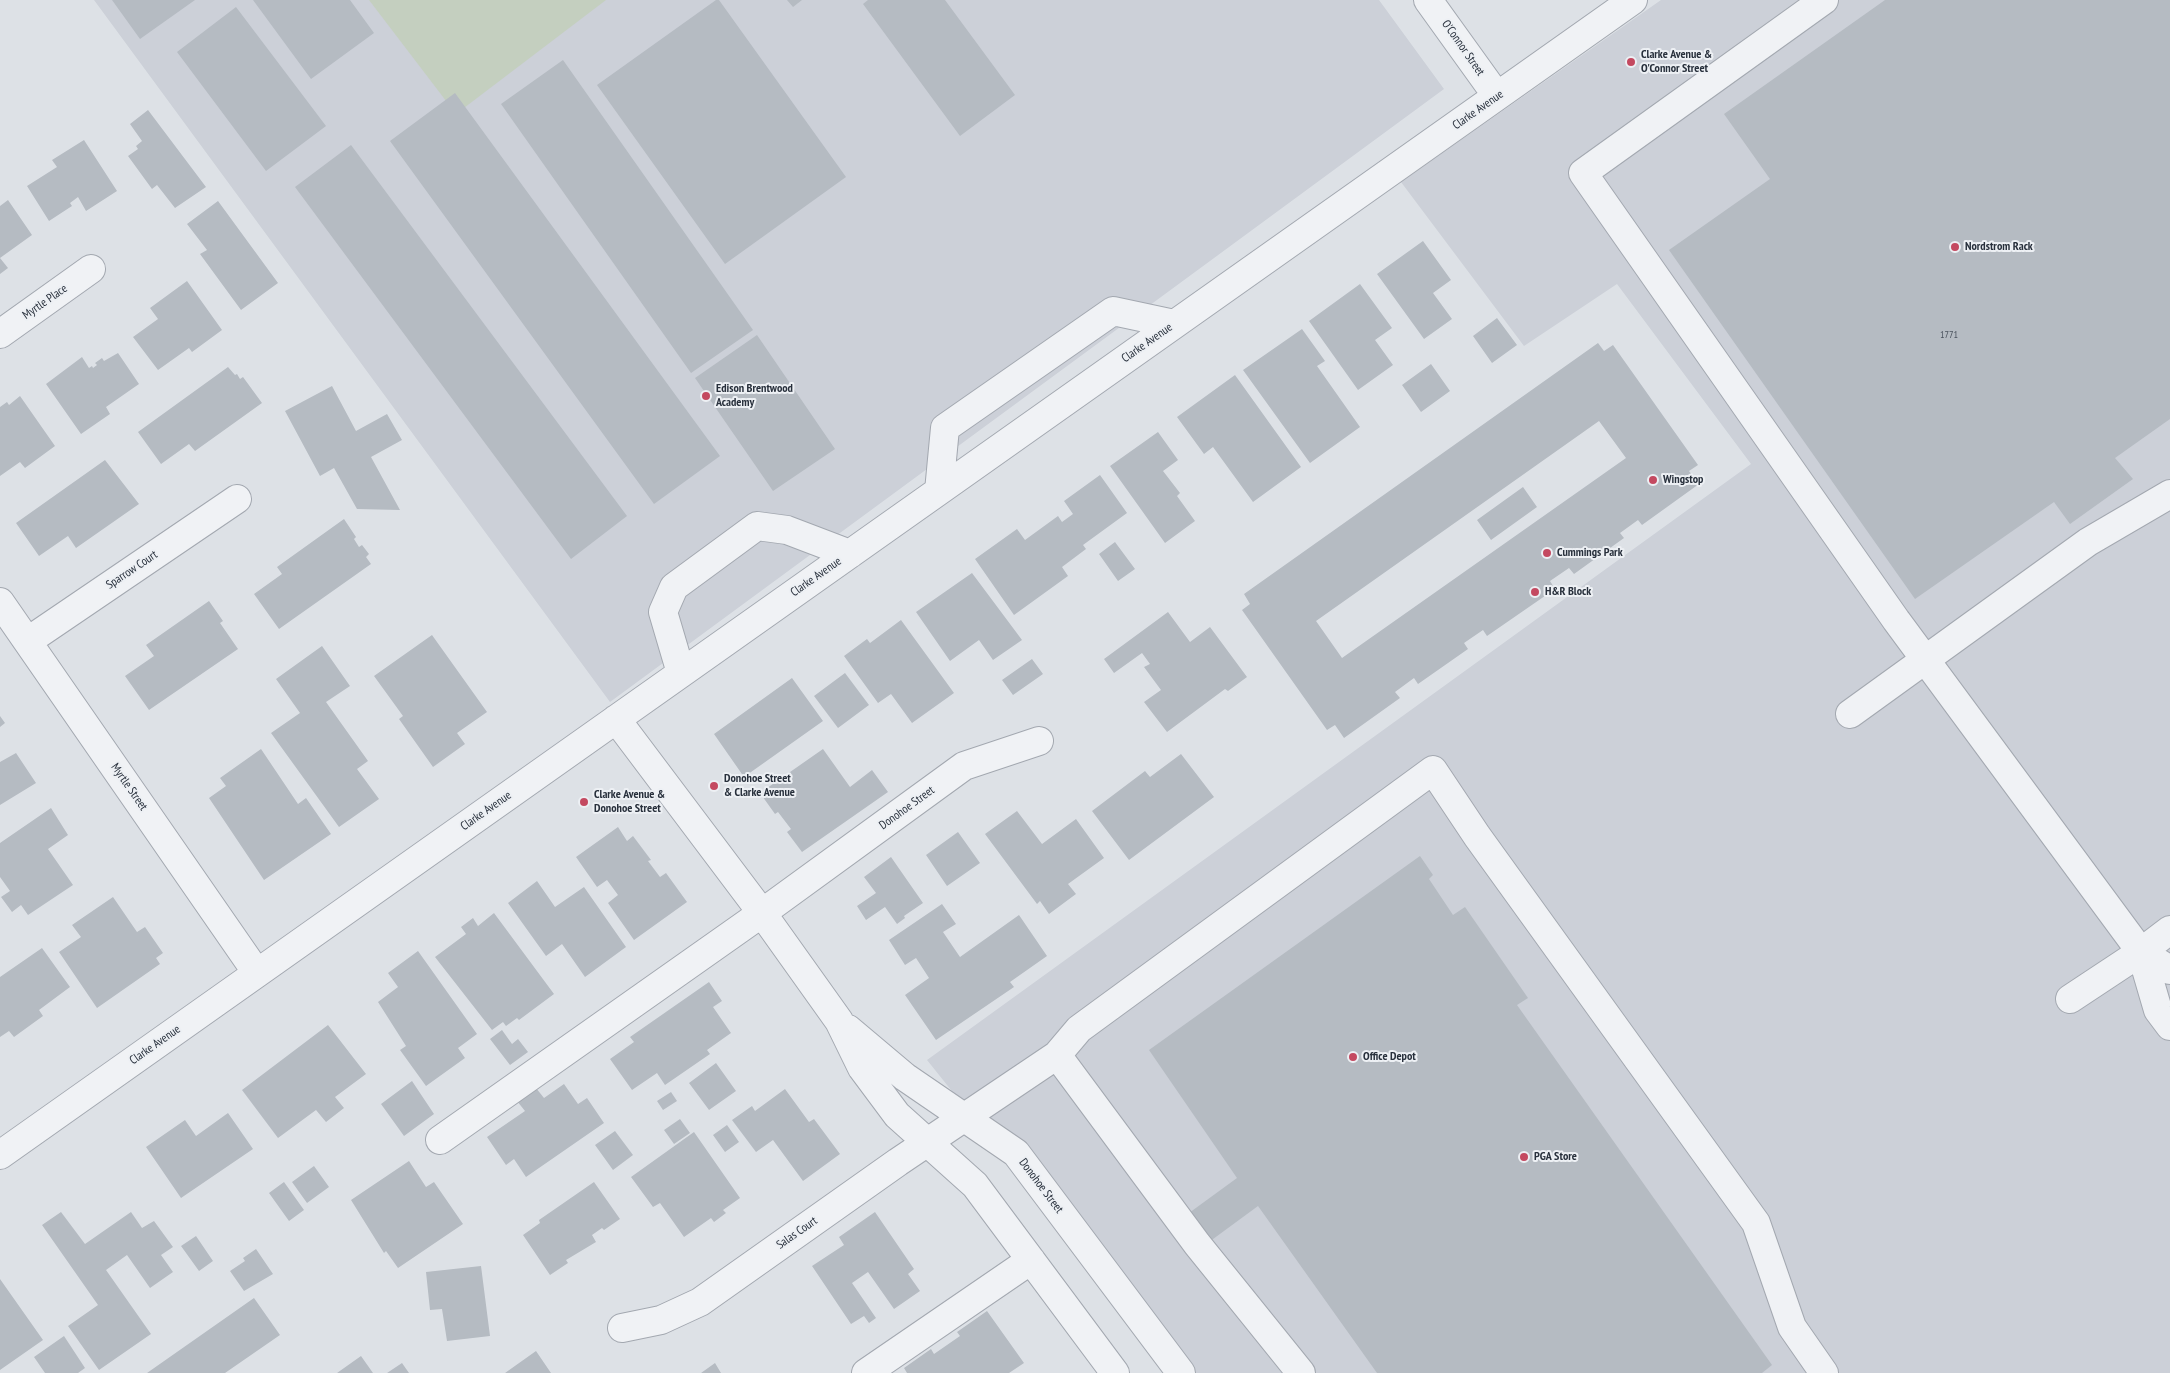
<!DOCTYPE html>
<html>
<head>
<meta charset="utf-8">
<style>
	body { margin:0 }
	canvas { display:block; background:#dde1e6 }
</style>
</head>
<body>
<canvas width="2170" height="1373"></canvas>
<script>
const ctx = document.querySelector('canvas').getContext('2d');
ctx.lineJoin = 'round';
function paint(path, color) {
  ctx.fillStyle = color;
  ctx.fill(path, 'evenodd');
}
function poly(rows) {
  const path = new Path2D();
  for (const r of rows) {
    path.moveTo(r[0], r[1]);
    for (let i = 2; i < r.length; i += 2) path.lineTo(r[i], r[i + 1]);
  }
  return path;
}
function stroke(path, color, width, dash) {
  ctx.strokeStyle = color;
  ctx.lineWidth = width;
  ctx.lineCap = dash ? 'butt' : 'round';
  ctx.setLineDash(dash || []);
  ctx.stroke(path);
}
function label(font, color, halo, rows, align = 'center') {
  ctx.font = font + ' "PT Sans Narrow",sans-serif';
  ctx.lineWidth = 4;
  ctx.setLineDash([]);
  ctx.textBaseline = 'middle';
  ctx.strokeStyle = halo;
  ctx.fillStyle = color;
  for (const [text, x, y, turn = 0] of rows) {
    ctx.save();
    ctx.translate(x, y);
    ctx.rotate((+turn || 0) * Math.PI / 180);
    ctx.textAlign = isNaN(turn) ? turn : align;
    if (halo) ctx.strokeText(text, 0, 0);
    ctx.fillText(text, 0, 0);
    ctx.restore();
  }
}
paint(poly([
	[94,0,1379,0,1444,89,610,702],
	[1661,0,2170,0,2170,1373,1178,1373,927,1060,1751,464,1617,284,1524,346,1401,182]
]), '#ccd0d8');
paint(poly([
	[369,0,606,0,456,114]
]), '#c4cfbf');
paint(poly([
	[112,0,195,0,140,39],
	[253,0,350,0,374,33,311,79],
	[716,0,719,0,846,177,725,264,597,85],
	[787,0,802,0,793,7],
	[868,0,945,0,1015,95,960,136,863,4],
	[1885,0,2170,0,2170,419,2115,458,2133,479,2070,524,2054,502,1915,599,1669,250,1770,179,1724,114],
	[236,7,326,126,266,171,177,52],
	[563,60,753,330,691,373,501,104],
	[455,93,720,456,654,504,390,141],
	[148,110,206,187,175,208,157,185,152,189,128,156,138,149,136,146,142,141,130,124],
	[84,140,117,191,86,211,78,197,70,203,72,206,49,221,27,186,57,167,52,160],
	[351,145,627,516,571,559,295,187],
	[8,200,32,235,0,258,0,206],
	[218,201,278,283,241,310,200,254,207,250,187,224],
	[1423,241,1451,280,1433,293,1452,319,1424,339,1377,274],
	[0,258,8,268,0,274],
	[187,281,222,330,192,352,189,348,158,370,133,337,158,319,150,308],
	[1360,284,1392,328,1375,340,1393,365,1358,390,1309,321],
	[1497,318,1517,345,1492,363,1473,336],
	[1302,329,1325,361,1317,366,1360,427,1310,463,1243,370],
	[757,335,835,449,773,491,695,378],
	[1598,343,1604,351,1613,345,1698,465,1689,471,1699,484,1642,525,1638,520,1620,533,1624,538,1574,574,1569,568,1550,581,1555,589,1487,636,1483,630,1464,643,1468,649,1418,684,1414,678,1395,692,1400,698,1344,738,1335,725,1327,730,1242,610,1250,604,1244,594],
	[1599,421,1626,458,1342,658,1316,621],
	[118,353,139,384,106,407,110,414,81,434,46,384,82,357,89,368,92,366,93,368,97,365,95,363,102,358,104,361],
	[1431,364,1450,391,1421,412,1402,385],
	[228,367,235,375,237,374,240,379,243,377,262,403,195,451,189,444,161,464,138,432],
	[1235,375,1301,467,1253,502,1213,447,1204,454,1177,417],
	[332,386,356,431,387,414,402,440,371,457,400,510,357,509,334,468,320,476,285,411],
	[20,396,55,446,25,468,20,462,0,476,0,407,7,402,9,405],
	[1158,432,1178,460,1163,471,1180,493,1177,496,1195,521,1165,543,1110,466],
	[105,460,139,504,76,548,68,536,39,556,16,523],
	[1100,475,1127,513,1083,545,1086,549,1062,567,1068,576,1014,615,975,559,1017,529,1025,540,1058,516,1062,522,1073,514,1064,501],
	[1523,487,1537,507,1491,540,1477,520],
	[344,519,356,537,354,539,359,547,362,545,369,554,366,557,371,564,279,629,254,594,282,574,277,567],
	[1115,542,1135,569,1118,581,1099,554],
	[972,573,1022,640,993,660,979,640,950,661,916,612],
	[209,601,223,621,220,623,238,649,149,710,125,676,154,656,146,645],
	[1168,612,1190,642,1210,627,1247,677,1228,691,1225,689,1167,732,1144,702,1161,690,1144,667,1150,664,1142,653,1114,673,1104,659],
	[901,620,954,693,912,723,891,694,878,703,844,656,867,639,870,643],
	[432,635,487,712,457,733,465,744,433,767,399,719,403,716,374,676],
	[322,646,350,686,326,702,368,761,357,769,379,799,339,827,271,733,300,713,276,679],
	[1032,659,1043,674,1013,695,1002,680],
	[845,673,869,705,838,728,814,696],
	[792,678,823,721,744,777,714,734],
	[0,716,5,723,0,727],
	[261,749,298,804,306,798,331,834,264,880,209,798,226,786,220,778],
	[823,749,850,787,872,770,888,792,802,852,787,832,791,829,778,812,775,814,760,793],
	[16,753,36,783,0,805,0,762],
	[1181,754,1214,797,1129,860,1092,811,1145,771,1150,777],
	[51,808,68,835,48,849,73,885,28,915,21,905,12,912,1,897,10,891,0,877,0,843],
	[1017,811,1042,844,1076,819,1104,858,1068,884,1076,894,1049,914,1040,901,1037,904,985,834],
	[618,827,627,841,633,836,651,860,648,861,660,877,666,873,687,902,634,940,608,903,618,895,607,880,597,887,576,857],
	[958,832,980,863,947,886,926,855],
	[1420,856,1433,875,1429,879,1453,915,1465,907,1528,998,1517,1005,1772,1365,1762,1373,1377,1373,1258,1206,1209,1242,1189,1213,1237,1178,1149,1050],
	[891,857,923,903,904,916,905,918,897,924,885,907,866,920,857,906,876,893,864,877],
	[537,881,555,907,584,887,626,947,585,977,562,944,546,956,508,903],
	[113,897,137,932,145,927,163,953,156,958,160,964,97,1008,59,952,81,937,72,925],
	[942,904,956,924,943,932,960,957,1019,915,1047,956,1010,982,1014,987,936,1040,905,995,929,978,916,958,905,965,889,940],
	[494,913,554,994,519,1020,517,1018,506,1026,503,1022,492,1030,435,957,466,934,461,927,473,918,478,926],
	[42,948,70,987,39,1010,43,1016,14,1037,9,1031,0,1037,0,977],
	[418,951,477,1034,458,1048,465,1058,426,1086,400,1050,406,1046,378,1002,398,987,388,973],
	[709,982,722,1001,713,1007,731,1033,707,1050,710,1054,665,1085,657,1073,632,1090,610,1059,634,1042,630,1037],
	[328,1025,366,1074,335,1097,344,1108,326,1122,316,1110,278,1138,242,1090],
	[502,1030,512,1044,518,1039,528,1052,510,1065,490,1039],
	[716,1063,736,1091,709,1110,689,1083],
	[412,1081,434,1114,404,1136,381,1104],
	[564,1084,578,1104,587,1098,604,1123,526,1177,514,1159,506,1165,487,1137,525,1111,517,1101,536,1088,544,1098],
	[785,1089,809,1122,814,1119,840,1154,803,1181,773,1140,756,1152,732,1120,752,1106,755,1111],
	[671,1092,677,1101,663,1110,657,1101],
	[228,1113,253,1149,181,1198,146,1147,185,1120,196,1136],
	[680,1119,690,1133,674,1144,664,1130],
	[727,1125,739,1142,725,1152,713,1135],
	[615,1131,633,1155,613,1170,595,1145],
	[694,1132,740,1198,723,1210,726,1213,714,1222,711,1218,684,1237,660,1203,653,1207,631,1177],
	[409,1161,426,1187,434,1182,463,1224,398,1268,386,1251,384,1253,351,1200],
	[314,1166,329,1187,307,1203,292,1182],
	[284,1182,304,1210,289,1221,269,1193],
	[594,1182,620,1219,604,1230,602,1228,592,1235,596,1242,566,1260,568,1263,550,1275,523,1235,540,1223,539,1220],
	[61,1212,85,1244,131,1212,142,1228,154,1221,173,1247,161,1255,173,1272,150,1288,127,1255,106,1270,151,1334,99,1370,68,1326,98,1305,42,1225],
	[875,1212,914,1269,908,1274,920,1291,894,1309,868,1272,852,1283,876,1318,869,1323,864,1316,851,1324,812,1266,844,1245,839,1237],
	[196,1236,213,1261,199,1271,181,1246],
	[256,1249,273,1274,244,1291,230,1271,245,1261,243,1258],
	[481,1266,490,1336,447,1341,442,1309,430,1310,426,1272],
	[0,1279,43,1340,0,1370],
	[254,1298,280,1335,225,1373,147,1373],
	[987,1311,1024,1363,1009,1373,907,1373,904,1368,931,1349,934,1354,960,1336,957,1332],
	[64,1336,85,1368,78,1373,45,1373,34,1357],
	[536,1351,551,1373,505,1373],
	[361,1356,373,1373,337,1373],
	[402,1363,409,1373,387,1373],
	[715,1363,721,1373,701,1373]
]), '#b5bbc2');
const minor = poly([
	[1428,0,1497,96],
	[1824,0,1583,173,1896,620,2141,952,2158,1010,2170,1026],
	[0,334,91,269],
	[939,491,945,428,1113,311,1174,324],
	[0,602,257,973],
	[28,641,237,499],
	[681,673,663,612,674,587,757,526,787,530,850,554],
	[1850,714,2088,542,2170,494],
	[616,719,762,913,839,1021,862,1068,897,1115,975,1185,1115,1373],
	[2141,952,2170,970],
	[2070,999,2141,952,2170,930],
	[848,1029,905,1077,1016,1153,1181,1373],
	[1057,1055,1197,1244,1301,1373],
	[440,1140,762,913,964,766,1039,741],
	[0,1155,1633,0],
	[622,1328,661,1320,700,1302,898,1162,1057,1055,1079,1029,1433,770,1477,836,1756,1223,1792,1327,1824,1373],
	[866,1373,1031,1260]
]);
stroke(minor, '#a3a8b0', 30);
stroke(minor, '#f0f2f5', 28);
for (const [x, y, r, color] of [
	[1631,62,5,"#c44960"],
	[1955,247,5,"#c44960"],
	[706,396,5,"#c44960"],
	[1653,480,5,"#c44960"],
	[1547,553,5,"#c44960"],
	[1535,592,5,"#c44960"],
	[714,786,5,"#c44960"],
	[584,802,5,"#c44960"],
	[1353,1057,5,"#c44960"],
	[1524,1157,5,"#c44960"]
]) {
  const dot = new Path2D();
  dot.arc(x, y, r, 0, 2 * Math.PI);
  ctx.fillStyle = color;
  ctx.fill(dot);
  stroke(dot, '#edf0f4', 2);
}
label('10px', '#4b535e', null, [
	["1771",1949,335]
]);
label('12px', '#28303c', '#edf0f4', [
	["O'Connor Street",1463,48,55],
	["Clarke Avenue",1478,110,-35],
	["Myrtle Place",45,302,-35],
	["Clarke Avenue",1147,343,-35],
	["Sparrow Court",132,570,-34],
	["Clarke Avenue",816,577,-35],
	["Myrtle Street",129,787,55],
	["Donohoe Street",907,808,-36],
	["Clarke Avenue",486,811,-35],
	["Clarke Avenue",155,1045,-35],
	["Donohoe Street",1041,1186,53],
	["Salas Court",797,1233,-35]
]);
label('bold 12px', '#28303c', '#edf0f4', [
	["Clarke Avenue &",1641,55],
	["O'Connor Street",1641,69],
	["Nordstrom Rack",1965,247],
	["Edison Brentwood",716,389],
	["Academy",716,403],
	["Wingstop",1663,480],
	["Cummings Park",1557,553],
	["H&R Block",1545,592],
	["Donohoe Street",724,779],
	["& Clarke Avenue",724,793],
	["Clarke Avenue &",594,795],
	["Donohoe Street",594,809],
	["Office Depot",1363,1057],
	["PGA Store",1534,1157]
], 'left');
</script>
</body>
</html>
